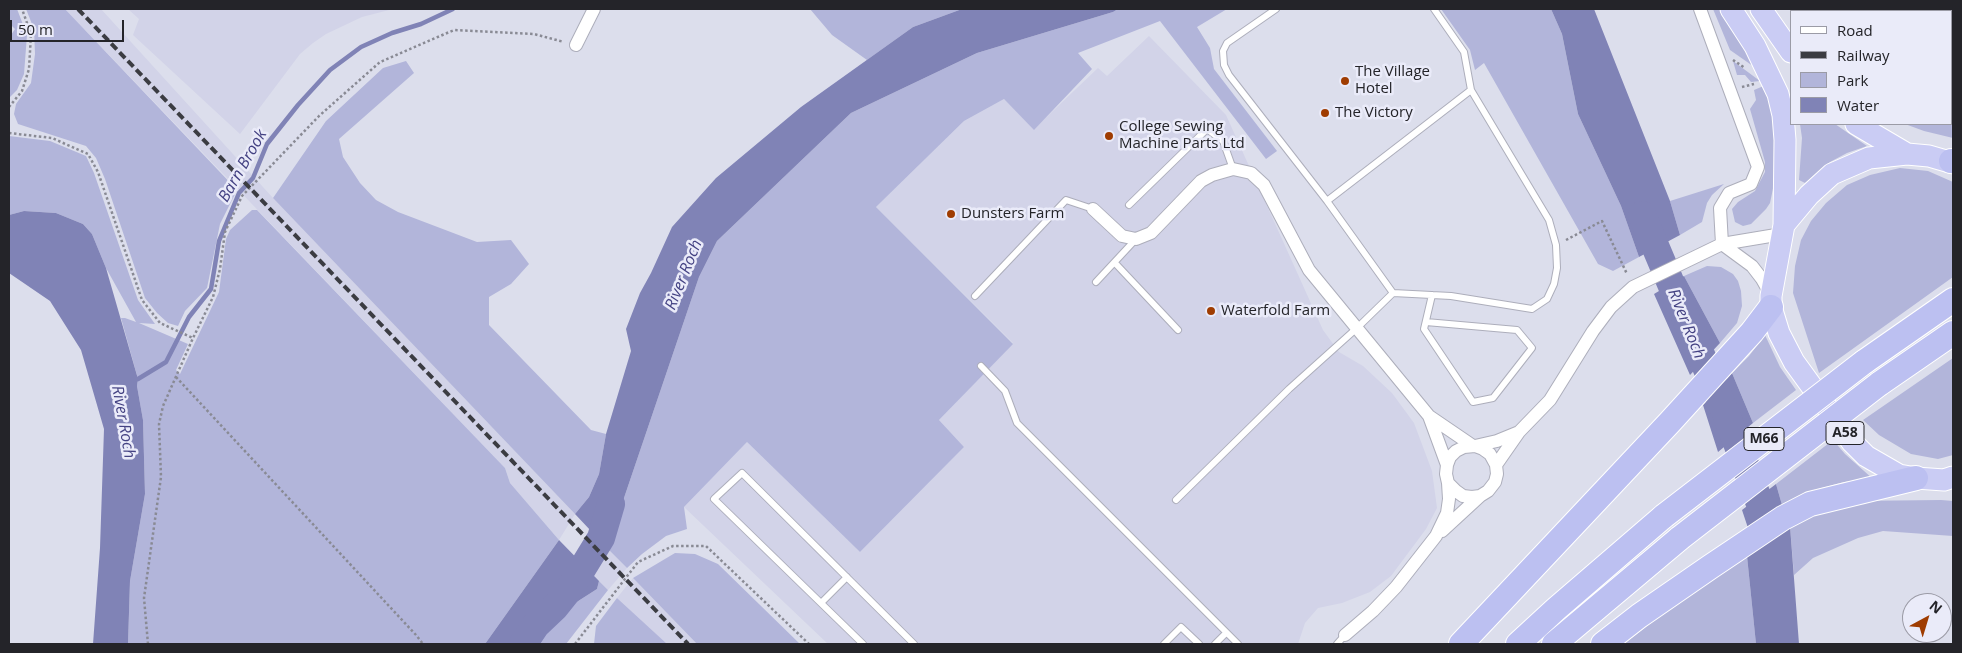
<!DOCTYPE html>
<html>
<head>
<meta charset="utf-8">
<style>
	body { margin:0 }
	#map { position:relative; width:1962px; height:653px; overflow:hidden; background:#dcdeec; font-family:"Open Sans",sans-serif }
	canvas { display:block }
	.frame { position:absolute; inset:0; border:10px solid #242429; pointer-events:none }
	.legend { position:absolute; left:1790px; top:10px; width:162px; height:115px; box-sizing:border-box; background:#eaebf9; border:1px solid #9b9ba6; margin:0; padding:6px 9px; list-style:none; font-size:15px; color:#242429 }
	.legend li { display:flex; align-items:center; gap:10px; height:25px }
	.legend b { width:25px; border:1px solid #9b9ba6 }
	.north { position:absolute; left:1902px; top:593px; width:50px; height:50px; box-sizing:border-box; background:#eaebf9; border:1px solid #9b9ba6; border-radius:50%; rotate:39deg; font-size:14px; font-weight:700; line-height:20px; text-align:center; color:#242429 }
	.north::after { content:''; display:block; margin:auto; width:18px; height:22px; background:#9f3c01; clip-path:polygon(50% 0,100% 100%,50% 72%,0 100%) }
	.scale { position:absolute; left:10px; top:20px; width:114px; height:22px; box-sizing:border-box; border:2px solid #242429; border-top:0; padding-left:6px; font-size:15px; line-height:18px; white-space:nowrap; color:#242429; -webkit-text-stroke:4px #eaebf9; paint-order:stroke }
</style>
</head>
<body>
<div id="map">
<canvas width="1962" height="653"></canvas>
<div class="frame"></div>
<ul class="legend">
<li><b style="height:6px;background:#fff"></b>Road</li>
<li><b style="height:6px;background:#3b3c42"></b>Railway</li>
<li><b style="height:14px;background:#b2b5da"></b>Park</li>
<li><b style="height:14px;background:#8083b6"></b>Water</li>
</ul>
<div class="north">N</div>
<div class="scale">50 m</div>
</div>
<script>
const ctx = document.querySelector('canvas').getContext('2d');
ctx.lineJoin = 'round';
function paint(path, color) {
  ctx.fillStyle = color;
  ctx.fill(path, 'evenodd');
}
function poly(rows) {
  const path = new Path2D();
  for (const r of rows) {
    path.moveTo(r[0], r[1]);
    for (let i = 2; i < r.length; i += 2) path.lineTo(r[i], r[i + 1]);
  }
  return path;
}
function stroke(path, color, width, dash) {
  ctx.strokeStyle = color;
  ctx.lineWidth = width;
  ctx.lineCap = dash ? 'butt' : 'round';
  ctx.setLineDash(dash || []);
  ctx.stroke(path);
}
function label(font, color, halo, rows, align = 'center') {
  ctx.font = font + ' "Open Sans",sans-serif';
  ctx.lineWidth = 5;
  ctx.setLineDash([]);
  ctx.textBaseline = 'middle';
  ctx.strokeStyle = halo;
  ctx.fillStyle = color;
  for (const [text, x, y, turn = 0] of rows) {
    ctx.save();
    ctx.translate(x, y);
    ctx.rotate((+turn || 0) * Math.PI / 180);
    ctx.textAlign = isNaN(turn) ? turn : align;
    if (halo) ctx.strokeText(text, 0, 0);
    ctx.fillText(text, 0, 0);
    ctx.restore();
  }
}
paint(poly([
	[65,9,101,9,273,198,575,514,559,540,510,483,505,468],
	[128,9,393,9,362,17,326,34,313,43,300,54,240,134,133,35,139,19],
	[1149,36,1226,115,1323,330,1339,352,1363,366,1392,393,1414,423,1432,471,1437,508,1426,529,1391,576,1370,592,1342,603,1318,608,1305,623,1298,644,828,644,684,507,747,442,860,552,964,447,939,420,1013,343,876,207,964,121,1004,99,1034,129,1098,68,1107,76],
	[607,548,627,568,608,590,593,575],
	[633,578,697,644,667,644,617,598]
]), '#d2d3e8');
paint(poly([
	[9,9,17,9,27,35,24,74,17,90,9,98,9,38,15,29,9,23],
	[26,9,65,9,237,190,220,224,207,288,185,311,178,326,168,323,157,313,145,298,105,179,96,158,86,146,18,124,14,114,16,104,31,83,35,54,34,29],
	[810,9,962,9,913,27,867,60,832,35],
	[1118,9,1227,9,1197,27,1210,48,1214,69,1277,151,1266,159,1160,21,1078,53,1092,69,1034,130,1004,99,964,121,876,207,1013,344,939,420,964,447,860,552,747,442,684,507,687,529,666,536,642,554,627,568,607,548,699,277,717,241,851,113,977,53,1113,12],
	[1441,9,1551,9,1562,34,1578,114,1621,206,1639,257,1613,271,1598,264,1484,63,1475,70,1470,50],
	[1713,9,1723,9,1760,71,1730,50],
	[1790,9,1953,9,1953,138,1924,131,1905,124,1951,124,1951,11,1791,11],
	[406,61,414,73,339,139,343,157,360,183,376,200,398,212,477,242,511,240,529,264,511,284,489,297,489,325,591,430,606,434,599,474,589,497,575,514,273,198,326,121,383,68],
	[1733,61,1760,81,1751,82,1745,75,1737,75],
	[1766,85,1775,106,1775,179,1770,203,1766,209,1751,224,1743,226,1735,222,1732,209,1738,202,1755,191,1765,172,1765,162,1750,109,1756,100,1754,90],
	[1800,124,1835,124,1867,146,1847,153,1830,162,1805,183,1799,180,1802,138],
	[9,136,50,141,86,156,94,173,138,300,155,324,139,323,188,344,176,370,180,374,219,292,226,239,230,230,252,210,257,210,505,468,510,483,559,540,485,644,128,644,130,581,145,494,143,420,137,386,138,379,121,318,125,318,136,322,106,268,92,234,83,224,56,213,24,211,9,215],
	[1900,168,1928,171,1953,182,1953,277,1819,373,1793,293,1795,266,1801,240,1811,221,1826,203,1847,185,1870,175],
	[1724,184,1712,195,1707,203,1702,222,1680,235,1670,201],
	[1707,266,1721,267,1733,274,1738,281,1741,291,1742,306,1737,323,1720,343,1684,276],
	[1765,335,1780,367,1796,390,1753,423,1732,373,1749,356],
	[1953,358,1953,455,1938,459,1911,454,1879,435,1863,420],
	[1833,440,1845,454,1873,479,1844,482,1818,489,1782,505,1776,484],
	[1941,500,1953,501,1953,536,1883,531,1858,538,1813,558,1794,575,1790,526,1810,514,1852,501],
	[675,553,695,554,718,564,800,644,697,644,633,578],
	[1747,556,1756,644,1624,644,1651,623],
	[599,581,608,590,566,644,540,644,558,614,597,589],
	[617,598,666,643,667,644,594,644,596,626]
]), '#b2b5da');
paint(poly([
	[962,9,1118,9,1113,12,977,53,851,113,717,241,699,277,607,548,575,514,589,497,599,474,606,434,631,351,626,329,640,293,651,273,672,227,716,178,801,107,913,27],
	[1551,9,1594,9,1670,201,1680,235,1639,257,1621,206,1578,114,1562,34],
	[24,211,56,213,83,224,92,234,106,268,138,379,137,386,143,420,145,494,130,581,128,644,93,644,100,548,104,429,81,350,50,301,9,273,9,215],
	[1684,276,1720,343,1690,375,1654,294],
	[1732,373,1753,423,1718,452,1703,405],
	[1776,484,1782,505,1749,531,1742,510],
	[1790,526,1799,644,1756,644,1747,556],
	[559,540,599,581,597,589,558,614,540,644,485,644]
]), '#8083b6');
stroke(poly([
	[133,380,138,379,166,362,189,317,211,289,219,241,239,193,253,178,267,144,298,105,330,70,361,47,392,33,421,24,453,9]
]), '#8083b6', 4.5);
stroke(poly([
	[1642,215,1726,414,1762,509,1765,533],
	[523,644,536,625,555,607,571,587,601,538,611,504]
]), '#8083b6', 28);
const service = poly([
	[1276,9,1227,43,1223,51,1224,65,1229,75,1327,201],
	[1434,9,1464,52,1471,90],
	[1129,205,1207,129,1223,141,1233,169],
	[1115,263,1178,330],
	[1096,282,1136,239],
	[975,296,1066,200,1093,209],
	[1426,322,1517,330,1532,348,1493,398,1473,402,1424,329,1432,295],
	[981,366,1005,391,1017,423,1238,644],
	[1176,500,1289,389,1357,328,1393,293,1327,201,1471,90,1549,220,1556,245,1557,268,1554,284,1547,299,1532,309,1451,296,1393,293],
	[821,603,847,577],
	[863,644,714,499,742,473,914,644],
	[1164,644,1181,627,1199,644],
	[1215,644,1226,633],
	[1337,644,1345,635]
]);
const minor = poly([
	[1700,9,1758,167,1751,184,1729,193,1720,208,1722,244],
	[576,45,594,9],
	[1093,209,1122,236,1136,239,1151,233,1201,181,1212,175,1233,169,1251,173,1264,185,1309,270,1429,416,1473,446],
	[1722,244,1752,266,1762,279,1771,295],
	[1429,416,1447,465],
	[1475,446,1497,441,1519,432],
	[1496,465,1490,454,1483,449,1475,446,1464,447,1456,451,1450,457,1447,465,1446,474,1448,483,1456,491,1463,496,1472,497,1480,496,1488,491,1495,482,1497,474,1496,465,1519,432,1550,400,1593,331,1611,307,1633,287,1722,244,1782,234],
	[1442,531,1480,496],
	[1345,635,1373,611,1396,587,1436,536,1447,513,1449,499,1448,483]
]);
const trunk = poly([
	[1731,9,1755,46,1778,94,1783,115,1785,140,1784,225],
	[1761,9,1791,52],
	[1856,124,1907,154],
	[1953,163,1929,156,1907,154,1869,158,1832,174,1809,195,1784,225,1771,296,1771,307,1779,333,1794,362,1852,442,1866,456,1899,475,1916,478,1944,480,1953,477]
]);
const motorway = poly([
	[1951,161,1953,161],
	[1864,362,1953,300],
	[1879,384,1953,333],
	[1461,644,1670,422,1752,332,1771,307],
	[1518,644,1556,609,1664,516],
	[1554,644,1680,538],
	[1603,644,1639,616,1710,567,1783,518,1810,504,1916,478]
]);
stroke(service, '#adaebb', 8);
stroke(minor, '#adaebb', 14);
stroke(trunk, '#fff', 23);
stroke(motorway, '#fff', 26);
stroke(poly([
	[1733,60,1745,68],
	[1742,87,1754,84],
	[9,107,22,91,29,69,31,34,22,9],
	[9,133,52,138,88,154,98,172,142,300,160,323,193,338,213,297,220,269,225,232,242,196,319,116,380,62,454,30,534,34,564,42],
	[1566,240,1602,221,1627,274],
	[176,377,416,635,423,644],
	[148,644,144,598,161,477,159,424,163,406,193,338],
	[575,644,638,562,673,546,706,546,809,644]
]), '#898a94', 2.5, [2.5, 2.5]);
stroke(service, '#fff', 6);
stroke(minor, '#fff', 12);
stroke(trunk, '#caccf4', 21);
stroke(motorway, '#bcc0f1', 24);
stroke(poly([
	[78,9,688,644]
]), '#3b3c42', 4, [8, 4]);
const motorwayBridge = poly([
	[1664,516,1864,362],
	[1680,538,1879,384]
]);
stroke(motorwayBridge, '#fff', 26, []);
stroke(motorwayBridge, '#bcc0f1', 24);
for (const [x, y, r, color] of [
	[1345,81,5,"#9f3c01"],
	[1325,113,5,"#9f3c01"],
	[1109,136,5,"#9f3c01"],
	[951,214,5,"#9f3c01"],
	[1211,311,5,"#9f3c01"]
]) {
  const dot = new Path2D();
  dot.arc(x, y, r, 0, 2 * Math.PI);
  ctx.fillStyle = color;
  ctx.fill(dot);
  stroke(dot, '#eaebf9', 2);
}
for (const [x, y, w] of [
	[1845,433,38],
	[1764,439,40]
]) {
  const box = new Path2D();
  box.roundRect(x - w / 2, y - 11.5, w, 23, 4);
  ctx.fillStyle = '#eaebf9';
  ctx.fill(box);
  stroke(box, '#242429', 1);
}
label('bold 14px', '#242429', null, [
	["A58",1845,433],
	["M66",1764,439]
]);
label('15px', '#242429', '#eaebf9', [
	["The Village",1355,72],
	["Hotel",1355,89],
	["The Victory",1335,113],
	["College Sewing",1119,127],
	["Machine Parts Ltd",1119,144],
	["Dunsters Farm",961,214],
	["Waterfold Farm",1221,311]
], 'left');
label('italic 16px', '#444283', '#eaebf9', [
	["Barn Brook",243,166,-60],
	["River Roch",684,275,-68],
	["River Roch",1686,324,68],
	["River Roch",123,422,80]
]);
</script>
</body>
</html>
